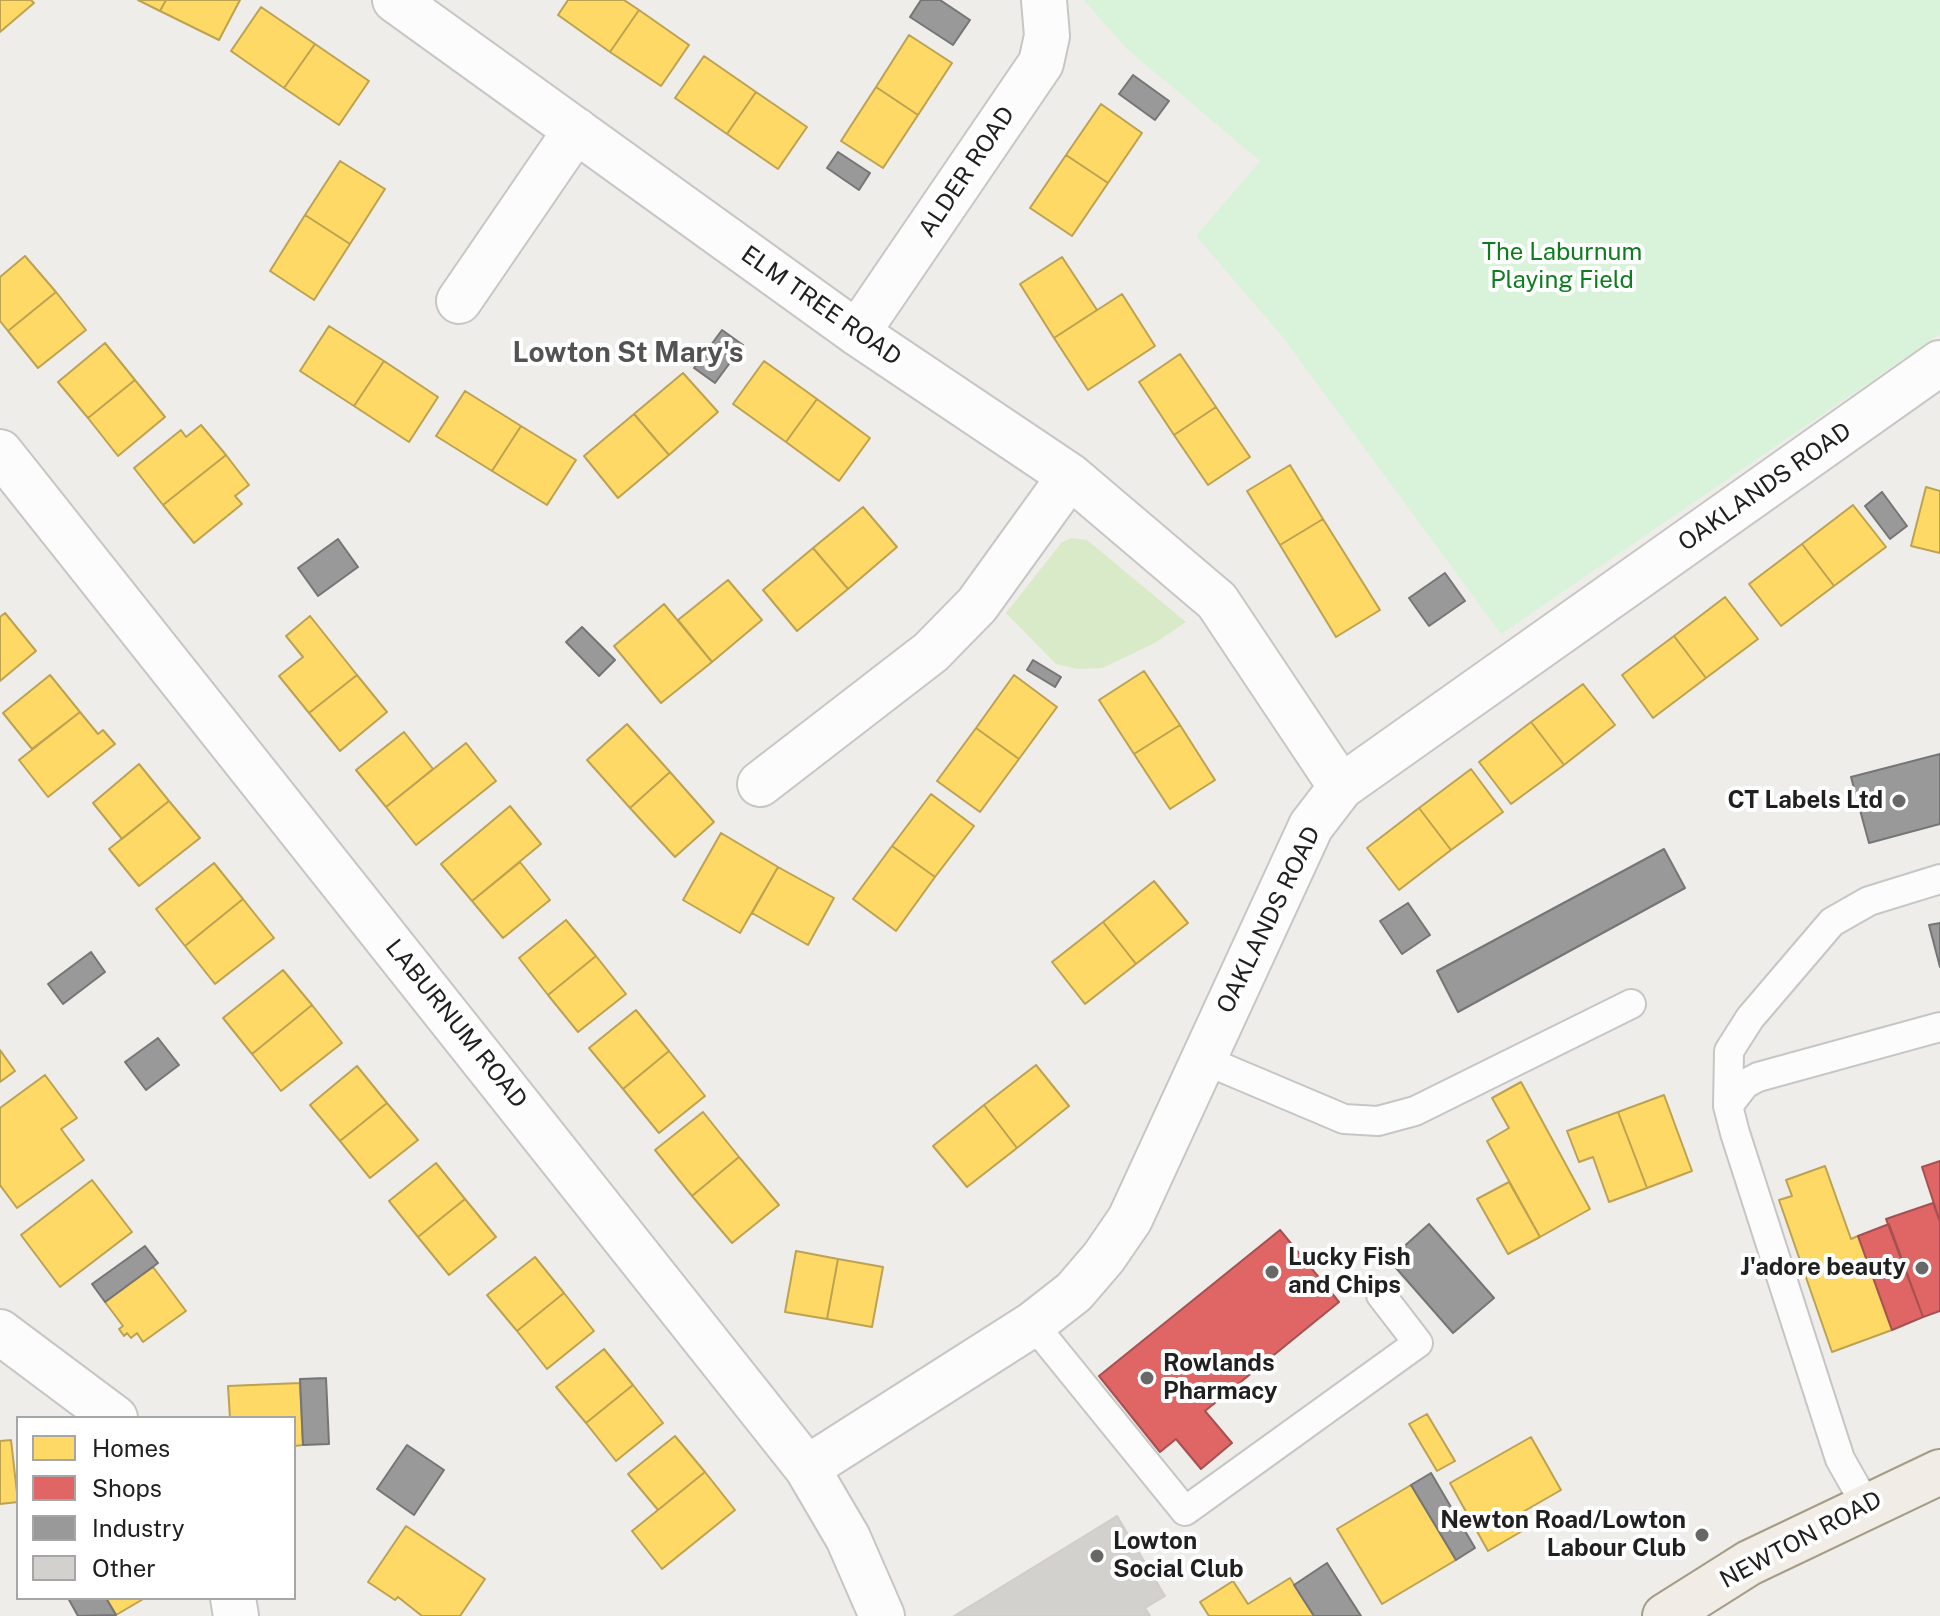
<!DOCTYPE html>
<html>
<head>
<meta charset="utf-8">
<style>
	body { margin:0 }
	#map { position:relative; width:1940px; height:1616px; overflow:hidden; background:#eeede9; font-family:"Public Sans",sans-serif }
	canvas { display:block }
	.legend { position:absolute; left:16px; top:1416px; width:280px; height:184px; box-sizing:border-box; background:#fff; border:2px solid #a6a6a6; margin:0; padding:10px 14px; list-style:none; font-size:24px; color:#202020 }
	.legend li { display:flex; align-items:center; gap:16px; height:40px }
	.legend b { width:40px; border:2px solid #a6a6a6 }
</style>
</head>
<body>
<div id="map">
<canvas width="1940" height="1616"></canvas>
<ul class="legend">
<li><b style="height:22px;background:#ffd966"></b>Homes</li>
<li><b style="height:22px;background:#e06666"></b>Shops</li>
<li><b style="height:22px;background:#999"></b>Industry</li>
<li><b style="height:22px;background:#d2d1ce"></b>Other</li>
</ul>
</div>
<script>
const ctx = document.querySelector('canvas').getContext('2d');
ctx.lineJoin = 'round';
function paint(path, color) {
  ctx.fillStyle = color;
  ctx.fill(path, 'evenodd');
}
function poly(rows) {
  const path = new Path2D();
  for (const r of rows) {
    path.moveTo(r[0], r[1]);
    for (let i = 2; i < r.length; i += 2) path.lineTo(r[i], r[i + 1]);
  }
  return path;
}
function stroke(path, color, width, dash) {
  ctx.strokeStyle = color;
  ctx.lineWidth = width;
  ctx.lineCap = dash ? 'butt' : 'round';
  ctx.setLineDash(dash || []);
  ctx.stroke(path);
}
function label(font, color, halo, rows, align = 'center') {
  ctx.font = font + ' "Public Sans",sans-serif';
  ctx.lineWidth = 8;
  ctx.setLineDash([]);
  ctx.textBaseline = 'middle';
  ctx.strokeStyle = halo;
  ctx.fillStyle = color;
  for (const [text, x, y, turn = 0] of rows) {
    ctx.save();
    ctx.translate(x, y);
    ctx.rotate((+turn || 0) * Math.PI / 180);
    ctx.textAlign = isNaN(turn) ? turn : align;
    if (halo) ctx.strokeText(text, 0, 0);
    ctx.fillText(text, 0, 0);
    ctx.restore();
  }
}
paint(poly([
	[1071,538,1087,540,1186,622,1155,643,1102,668,1078,669,1056,664,1006,613,1062,542]
]), '#d9eac9');
paint(poly([
	[1084,0,1940,0,1940,334,1501,634,1282,336,1196,236,1260,161,1126,48]
]), '#d8f3da');
const homes = poly([
	[0,0,31,0,34,3,0,32,0,0],
	[138,0,166,0,160,11,138,0],
	[166,0,240,0,219,40,160,11,166,0],
	[568,0,624,0,639,10,610,52,558,15,568,0],
	[261,7,315,44,284,88,231,51,261,7],
	[639,10,689,45,661,86,610,52,639,10],
	[909,35,952,63,918,115,876,87,909,35],
	[315,44,369,81,339,125,284,88,315,44],
	[704,56,756,92,727,134,675,98,704,56],
	[876,87,918,115,883,168,841,141,876,87],
	[756,92,807,127,778,169,727,134,756,92],
	[1101,104,1142,133,1108,183,1066,155,1101,104],
	[1066,155,1108,183,1072,236,1030,208,1066,155],
	[340,161,385,189,350,244,305,215,340,161],
	[305,215,350,244,314,300,270,271,305,215],
	[25,256,56,292,8,331,0,321,0,277,25,256],
	[1062,257,1097,310,1054,338,1020,284,1062,257],
	[56,292,86,330,38,368,8,331,56,292],
	[1122,294,1155,346,1088,390,1054,338,1122,294],
	[329,326,384,361,354,406,300,371,329,326],
	[105,343,135,380,88,418,58,382,105,343],
	[1180,354,1216,407,1174,435,1139,382,1180,354],
	[384,361,438,397,409,442,354,406,384,361],
	[764,361,817,399,786,442,733,404,764,361],
	[683,373,718,412,669,455,634,414,683,373],
	[135,380,165,417,118,456,88,418,135,380],
	[465,391,521,426,492,471,436,436,465,391],
	[817,399,870,438,839,481,786,442,817,399],
	[1216,407,1250,457,1208,485,1174,435,1216,407],
	[634,414,669,455,618,498,584,456,634,414],
	[201,425,226,455,163,505,134,468,181,430,186,437,201,425],
	[521,426,576,460,547,505,492,471,521,426],
	[226,455,249,485,235,496,242,504,194,543,163,505,226,455],
	[1290,465,1323,519,1280,545,1247,491,1290,465],
	[1926,487,1940,491,1940,553,1911,546,1926,487],
	[1853,505,1886,547,1834,586,1802,544,1853,505],
	[863,507,897,547,848,589,813,548,863,507],
	[1323,519,1380,610,1336,637,1280,545,1323,519],
	[1802,544,1834,586,1781,626,1749,584,1802,544],
	[813,548,848,589,797,631,763,590,813,548],
	[728,580,762,620,712,662,678,620,728,580],
	[1725,597,1758,639,1706,678,1674,636,1725,597],
	[664,604,712,662,661,703,614,646,664,604],
	[5,613,36,651,0,681,0,617,5,613],
	[310,616,357,675,309,713,279,676,303,657,286,636,310,616],
	[1674,636,1706,678,1653,718,1622,675,1674,636],
	[1144,671,1180,725,1134,754,1099,700,1144,671],
	[50,675,80,712,32,749,3,713,50,675],
	[357,675,387,712,340,751,309,713,357,675],
	[1014,675,1057,707,1019,759,976,728,1014,675],
	[1583,684,1615,725,1564,765,1531,722,1583,684],
	[80,712,98,734,103,730,115,744,48,797,19,760,80,712],
	[1531,722,1564,765,1511,804,1479,762,1531,722],
	[627,724,670,772,630,808,587,760,627,724],
	[1180,725,1215,780,1170,809,1134,754,1180,725],
	[976,728,1019,759,980,812,937,781,976,728],
	[404,732,433,769,386,807,356,770,404,732],
	[466,743,496,781,416,845,386,807,466,743],
	[139,764,169,801,122,839,93,803,139,764],
	[1471,769,1503,812,1451,850,1419,808,1471,769],
	[670,772,714,822,675,857,630,808,670,772],
	[931,794,974,826,935,877,892,846,931,794],
	[169,801,200,838,139,886,109,849,169,801],
	[510,806,541,844,472,901,441,864,510,806],
	[1419,808,1451,850,1399,890,1367,848,1419,808],
	[721,833,778,867,740,933,683,900,721,833],
	[892,846,935,877,896,931,853,899,892,846],
	[520,862,550,900,503,938,472,901,520,862],
	[214,863,243,899,185,946,156,909,214,863],
	[778,867,834,898,808,945,752,913,778,867],
	[1154,881,1188,923,1136,964,1103,922,1154,881],
	[243,899,274,938,215,984,185,946,243,899],
	[566,920,596,956,548,995,519,958,566,920],
	[1103,922,1136,964,1085,1004,1052,962,1103,922],
	[596,956,626,994,578,1032,548,995,596,956],
	[283,970,312,1005,252,1054,223,1018,283,970],
	[312,1005,342,1043,281,1091,252,1054,312,1005],
	[636,1010,669,1051,623,1089,589,1048,636,1010],
	[0,1050,15,1071,0,1082,0,1050],
	[669,1051,705,1096,659,1133,623,1089,669,1051],
	[1036,1065,1069,1106,1017,1148,984,1105,1036,1065],
	[357,1066,387,1103,340,1141,310,1105,357,1066],
	[45,1075,77,1118,61,1129,84,1160,17,1208,0,1185,0,1108,45,1075],
	[1521,1082,1590,1209,1540,1237,1487,1141,1509,1128,1492,1098,1521,1082],
	[1664,1095,1692,1171,1647,1188,1618,1112,1664,1095],
	[387,1103,418,1140,370,1178,340,1141,387,1103],
	[984,1105,1017,1148,967,1187,933,1146,984,1105],
	[703,1112,739,1157,692,1196,655,1150,703,1112],
	[1618,1112,1647,1188,1609,1202,1593,1157,1579,1162,1567,1131,1618,1112],
	[739,1157,779,1205,732,1243,692,1196,739,1157],
	[436,1163,465,1199,418,1237,389,1201,436,1163],
	[1825,1166,1851,1239,1858,1236,1892,1330,1832,1352,1779,1200,1792,1196,1786,1180,1825,1166],
	[92,1180,132,1232,60,1287,21,1235,92,1180],
	[1509,1182,1540,1237,1508,1254,1477,1199,1509,1182],
	[465,1199,496,1237,449,1275,418,1237,465,1199],
	[796,1251,838,1259,827,1319,785,1312,796,1251],
	[535,1257,564,1293,517,1331,487,1295,535,1257],
	[838,1259,883,1267,872,1327,827,1319,838,1259],
	[153,1267,186,1311,143,1342,137,1333,131,1338,127,1333,124,1336,119,1329,123,1326,105,1302,153,1267],
	[564,1293,594,1331,547,1369,517,1331,564,1293],
	[604,1349,633,1385,586,1423,556,1387,604,1349],
	[300,1383,303,1445,294,1446,294,1418,230,1418,228,1386,300,1383],
	[633,1385,663,1423,616,1461,586,1423,633,1385],
	[1427,1414,1455,1461,1437,1471,1409,1424,1427,1414],
	[675,1436,705,1472,658,1510,628,1474,675,1436],
	[1531,1437,1561,1490,1521,1513,1529,1527,1488,1551,1450,1483,1531,1437],
	[11,1440,18,1502,0,1504,0,1441,11,1440],
	[705,1472,735,1510,662,1569,632,1531,705,1472],
	[1411,1485,1456,1560,1382,1604,1337,1529,1411,1485],
	[406,1526,485,1579,460,1616,422,1616,398,1597,395,1600,368,1582,406,1526],
	[1290,1578,1314,1616,1209,1616,1200,1602,1233,1581,1248,1604,1290,1578],
	[106,1598,145,1598,116,1615,106,1598]
]);
paint(homes, '#ffd966');
stroke(homes, '#bca251', 2);
const shops = poly([
	[1940,1161,1940,1222,1922,1167,1940,1161],
	[1933,1203,1940,1222,1940,1311,1923,1317,1886,1219,1933,1203],
	[1889,1224,1923,1317,1892,1330,1858,1236,1889,1224],
	[1280,1230,1339,1302,1205,1411,1232,1443,1201,1469,1176,1439,1160,1452,1099,1376,1280,1230]
]);
paint(shops, '#e06666');
stroke(shops, '#a65151', 2);
const industry = poly([
	[921,0,940,0,970,20,953,45,910,17,921,0],
	[1133,75,1169,101,1155,120,1119,94,1133,75],
	[838,152,870,173,859,190,827,168,838,152],
	[722,330,743,345,715,383,694,368,722,330],
	[1882,492,1907,526,1890,539,1865,506,1882,492],
	[338,539,358,567,318,596,298,568,338,539],
	[1445,573,1465,601,1429,626,1409,598,1445,573],
	[582,627,615,660,599,676,566,642,582,627],
	[1033,660,1061,677,1055,687,1027,670,1033,660],
	[1940,754,1940,824,1869,843,1851,777,1940,754],
	[1664,849,1685,888,1458,1012,1437,971,1664,849],
	[1408,903,1430,935,1402,954,1380,921,1408,903],
	[1940,923,1940,967,1929,925,1940,923],
	[91,952,105,972,63,1004,48,984,91,952],
	[158,1038,179,1065,146,1090,125,1062,158,1038],
	[1429,1224,1494,1298,1453,1333,1389,1260,1429,1224],
	[145,1246,158,1263,105,1302,92,1284,145,1246],
	[326,1378,329,1444,303,1445,300,1379,326,1378],
	[407,1445,444,1470,414,1515,377,1489,407,1445],
	[1431,1473,1475,1548,1456,1560,1411,1485,1431,1473],
	[1327,1563,1361,1616,1314,1616,1294,1585,1327,1563],
	[68,1598,106,1598,116,1615,78,1616,68,1598]
]);
paint(industry, '#999');
stroke(industry, '#757575', 2);
const building = poly([
	[1117,1516,1165,1596,1145,1608,1150,1616,954,1616,1117,1516]
]);
paint(building, '#d2d1ce');
stroke(building, '#d1ceca', 2);
const service = poly([
	[1202,1059,1344,1119,1378,1121,1415,1111,1631,1004],
	[1728,1106,1745,1084,1758,1077,1940,1027],
	[1033,1324,1185,1511,1418,1343,1381,1295],
	[1866,1505,1840,1459,1735,1133,1728,1106,1729,1051,1750,1018,1832,922,1869,901,1940,879]
]);
const minor = poly([
	[395,0,857,333,1070,476,1217,601,1341,787],
	[459,301,576,130],
	[857,333,1041,63,1047,36,1044,0],
	[0,452,807,1468,848,1538,882,1616],
	[760,784,931,652,977,605,1070,476],
	[0,1332,115,1418],
	[807,1468,1033,1324,1074,1292,1104,1257,1130,1219,1311,826,1341,787,1940,363],
	[233,1598,236,1616]
]);
const primary = poly([
	[1665,1616,1749,1563,1940,1472]
]);
stroke(service, '#c7c6c5', 32);
stroke(minor, '#c7c6c5', 48);
stroke(primary, '#a49c85', 48);
stroke(service, '#fcfcfc', 28);
stroke(minor, '#fcfcfc', 44);
stroke(primary, '#f1ede6', 44);
for (const [x, y, r, color] of [
	[1899,801,8,"#686866"],
	[1922,1268,8,"#686866"],
	[1272,1272,8,"#686866"],
	[1147,1378,8,"#686866"],
	[1702,1535,8,"#686866"],
	[1097,1556,8,"#686866"]
]) {
  const dot = new Path2D();
  dot.arc(x, y, r, 0, 2 * Math.PI);
  ctx.fillStyle = color;
  ctx.fill(dot);
  stroke(dot, '#fff', 3);
}
label('24px', '#202020', '#fff', [
	["ALDER ROAD",967,172,-56],
	["ELM TREE ROAD",821,306,35],
	["OAKLANDS ROAD",1765,487,-35],
	["OAKLANDS ROAD",1269,920,-64],
	["LABURNUM ROAD",456,1024,51],
	["NEWTON ROAD",1801,1540,-28]
]);
label('24px', '#0f7d1f', '#fff', [
	["The Laburnum",1562,253],
	["Playing Field",1562,281]
]);
label('bold 24px', '#202020', '#fff', [
	["CT Labels Ltd",1883,801],
	["Lucky Fish",1288,1258,"left"],
	["and Chips",1288,1286,"left"],
	["J'adore beauty",1906,1268],
	["Rowlands",1163,1364,"left"],
	["Pharmacy",1163,1392,"left"],
	["Newton Road/Lowton",1686,1521],
	["Labour Club",1686,1549],
	["Lowton",1113,1542,"left"],
	["Social Club",1113,1570,"left"]
], 'right');
label('bold 28px', '#535353', '#fff', [
	["Lowton St Mary's",628,353]
]);
</script>
</body>
</html>
